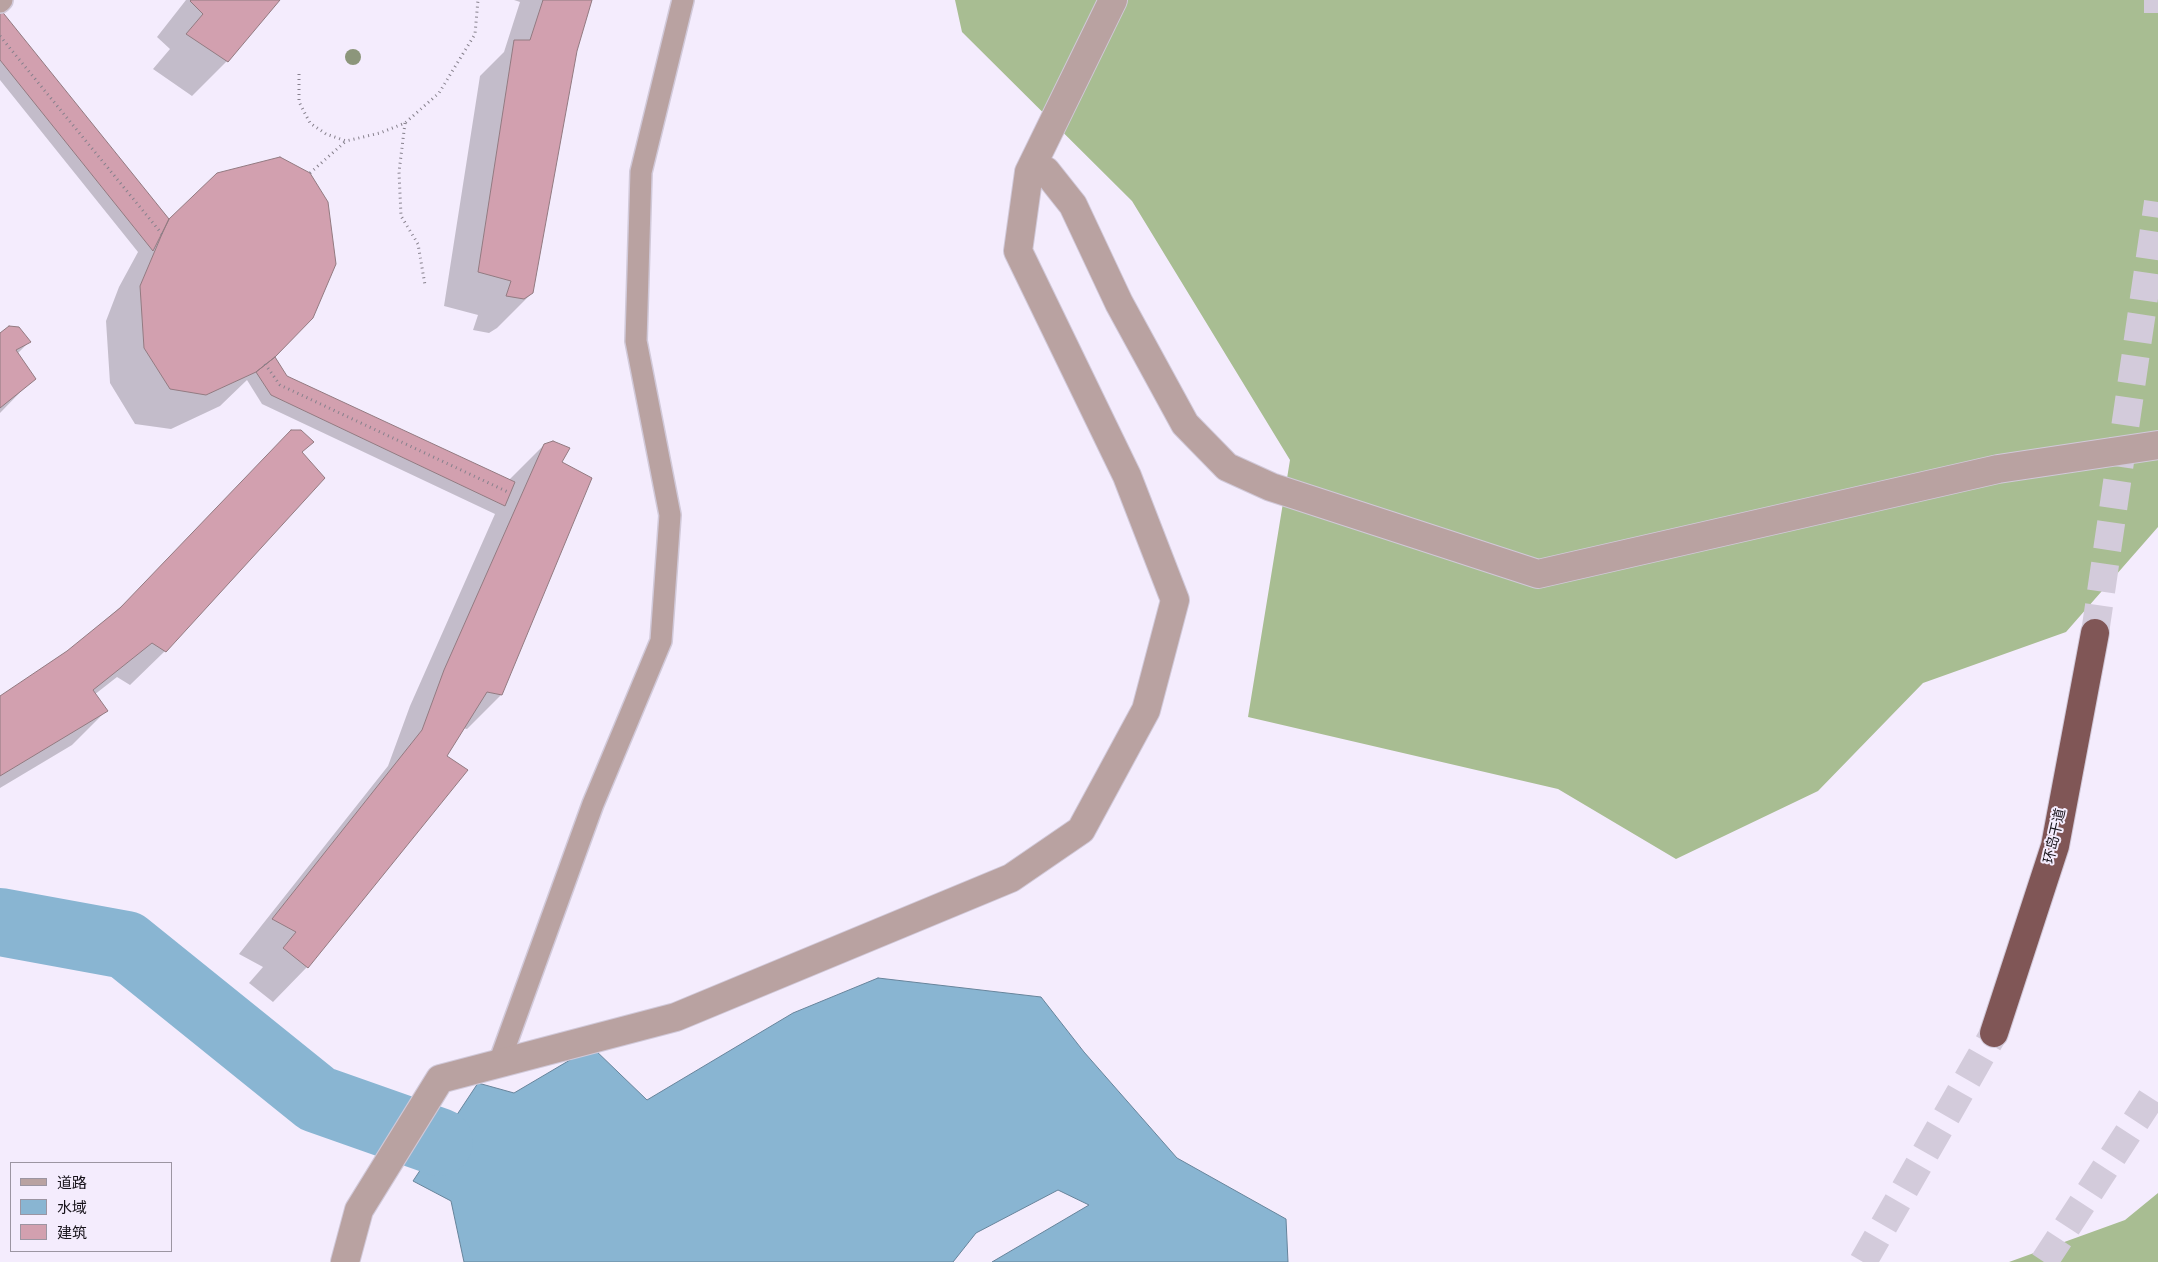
<!DOCTYPE html>
<html>
<head>
<meta charset="utf-8">
<style>
	body { margin:0 }
	#map { position:relative; width:2158px; height:1262px; overflow:hidden; background:#f4ecfd; font-family:"IBM Plex Serif","Noto Sans SC",serif }
	canvas { display:block }
	.legend { position:absolute; left:10px; top:1162px; width:162px; height:90px; box-sizing:border-box; background:#f4ecfd; border:1px solid #9c95a2; margin:0; padding:6px 9px; list-style:none; font-size:15px; color:#17131a }
	.legend li { display:flex; align-items:center; gap:10px; height:25px }
	.legend b { width:25px; border:1px solid #9c95a2 }
</style>
</head>
<body>
<div id="map">
<canvas width="2158" height="1262"></canvas>
<ul class="legend">
<li><b style="height:6px;background:#b9a2a1"></b>道路</li>
<li><b style="height:14px;background:#89b5d2"></b>水域</li>
<li><b style="height:14px;background:#d2a0af"></b>建筑</li>
</ul>
</div>
<script>
const ctx = document.querySelector('canvas').getContext('2d');
ctx.lineJoin = 'round';
function paint(path, color) {
  ctx.fillStyle = color;
  ctx.fill(path, 'evenodd');
}
function poly(rows) {
  const path = new Path2D();
  for (const r of rows) {
    path.moveTo(r[0], r[1]);
    for (let i = 2; i < r.length; i += 2) path.lineTo(r[i], r[i + 1]);
  }
  return path;
}
function stroke(path, color, width, dash) {
  ctx.strokeStyle = color;
  ctx.lineWidth = width;
  ctx.lineCap = dash ? 'butt' : 'round';
  ctx.setLineDash(dash || []);
  ctx.stroke(path);
}
function label(font, color, halo, rows, align = 'center') {
  ctx.font = font + ' "IBM Plex Serif","Noto Sans SC",serif';
  ctx.lineWidth = 4;
  ctx.setLineDash([]);
  ctx.textBaseline = 'middle';
  ctx.strokeStyle = halo;
  ctx.fillStyle = color;
  for (const [text, x, y, turn = 0] of rows) {
    ctx.save();
    ctx.translate(x, y);
    ctx.rotate((+turn || 0) * Math.PI / 180);
    ctx.textAlign = isNaN(turn) ? turn : align;
    if (halo) ctx.strokeText(text, 0, 0);
    ctx.fillText(text, 0, 0);
    ctx.restore();
  }
}
paint(poly([
	[955,0,2158,0,2158,527,2066,632,1923,683,1818,791,1676,859,1558,789,1248,717,1290,460,1132,201,962,32],
	[2158,1193,2158,1262,2009,1262,2125,1220]
]), '#a8bd92');
const water = poly([
	[878,978,1041,997,1084,1052,1177,1158,1286,1219,1288,1262,992,1262,1089,1205,1058,1190,976,1233,953,1262,464,1262,451,1201,413,1181,478,1083,514,1093,592,1047,647,1100,793,1013,878,978]
]);
paint(water, '#89b5d2');
stroke(water, '#67849b', 1);
paint(poly([
	[186,0,278,0,227,61,192,96,153,69,170,49,157,37],
	[514,0,591,0,576,50,532,293,497,328,489,333,473,330,478,315,444,306,480,76,504,52,520,2],
	[0,11,169,221,266,363,286,377,509,480,544,445,560,462,501,695,467,729,462,728,307,967,273,1002,249,983,263,967,239,954,388,766,410,706,495,514,262,404,247,380,220,406,171,429,135,424,110,383,106,321,119,287,138,252,0,80],
	[0,335,29,342,17,354,34,378,0,413],
	[312,442,301,453,165,651,130,685,117,677,94,695,106,711,72,745,0,788,0,697,68,652]
]), '#0003');
stroke(poly([
	[0,922,126,945,317,1099,439,1142]
]), '#89b5d2', 68);
const building = poly([
	[191,0,280,0,228,62,186,34,203,14,190,1,191,0],
	[543,0,592,0,577,51,533,293,524,299,506,296,511,281,478,272,514,40,530,40,543,0],
	[0,9,169,219,153,251,0,60,0,9],
	[280,157,310,173,328,202,336,264,313,318,275,357,256,372,206,395,170,389,144,348,140,286,162,234,169,219,217,173,280,157],
	[9,326,19,327,31,342,16,350,36,379,0,408,0,333,9,326],
	[275,357,287,376,515,482,505,506,271,395,256,372,275,357],
	[291,430,301,430,314,442,302,452,325,478,166,652,152,643,93,690,108,711,0,776,0,696,67,651,120,608,291,430],
	[553,441,570,448,562,462,592,478,502,695,487,692,447,756,468,770,308,968,283,948,296,932,272,919,422,730,444,670,544,444,553,441]
]);
paint(building, '#d2a0af');
stroke(building, '#927a81', 1);
stroke(poly([
	[2158,0,2158,13],
	[2095,633,2158,202],
	[1863,1262,1994,1033],
	[2044,1262,2158,1087]
]), '#d3cbdb', 28, [28, 14]);
const service = poly([
	[0,2,2,0],
	[499,1063,593,804,661,641,670,515,636,341,641,172,683,0]
]);
const minor = poly([
	[1029,172,1113,0],
	[345,1262,359,1210,440,1079,676,1017,1011,878,1081,830,1146,710,1175,600,1127,476,1018,251,1029,172,1046,171,1073,205,1119,303,1185,424,1227,467,1271,487,1538,574,1998,469,2158,445]
]);
const trunk = poly([
	[1994,1033,2055,846,2095,633]
]);
stroke(service, '#d1c9d9', 24);
stroke(minor, '#d1c9d9', 30);
stroke(trunk, '#d1c9d9', 30);
stroke(poly([
	[0,36,162,234],
	[299,74,299,102,310,123,326,134,346,141,380,133,405,123,439,93,475,34,478,0],
	[405,123,399,172,401,216,418,244,425,285],
	[310,173,346,141],
	[265,364,280,385,510,493]
]), '#86808c', 3, [1, 4]);
stroke(service, '#b9a2a1', 21);
stroke(minor, '#b9a2a1', 28);
stroke(trunk, '#805656', 28);
ctx.fillStyle = '#8c967b';
for (const [x, y] of [
	[353,57]
]) {
  ctx.beginPath();
  ctx.arc(x, y, 8, 0, 2 * Math.PI);
  ctx.fill();
}
label('14px', '#17131a', '#f4ecfd', [
	["环岛干道",2055,836,-77]
]);
</script>
</body>
</html>
